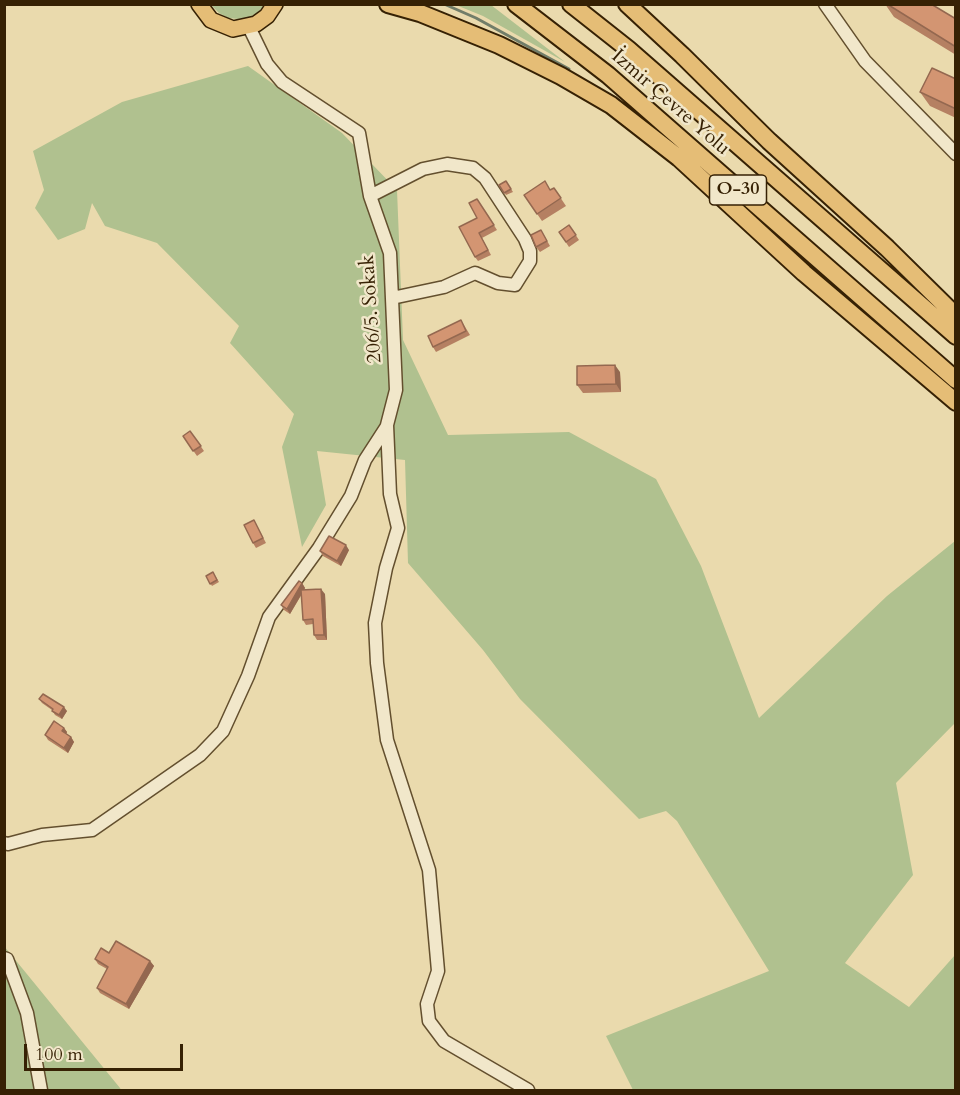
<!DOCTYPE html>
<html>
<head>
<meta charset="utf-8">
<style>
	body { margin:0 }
	#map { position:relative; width:960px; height:1095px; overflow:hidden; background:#eadaad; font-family:Cardo,serif }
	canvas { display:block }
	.frame { position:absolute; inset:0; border:6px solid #362104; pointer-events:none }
	.scale { position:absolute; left:24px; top:1044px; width:159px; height:27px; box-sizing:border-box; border:3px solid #362104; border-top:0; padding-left:8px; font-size:18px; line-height:21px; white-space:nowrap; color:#362104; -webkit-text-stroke:4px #f1e7ca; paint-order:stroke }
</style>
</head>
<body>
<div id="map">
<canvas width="960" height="1095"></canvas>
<div class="frame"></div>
<div class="scale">100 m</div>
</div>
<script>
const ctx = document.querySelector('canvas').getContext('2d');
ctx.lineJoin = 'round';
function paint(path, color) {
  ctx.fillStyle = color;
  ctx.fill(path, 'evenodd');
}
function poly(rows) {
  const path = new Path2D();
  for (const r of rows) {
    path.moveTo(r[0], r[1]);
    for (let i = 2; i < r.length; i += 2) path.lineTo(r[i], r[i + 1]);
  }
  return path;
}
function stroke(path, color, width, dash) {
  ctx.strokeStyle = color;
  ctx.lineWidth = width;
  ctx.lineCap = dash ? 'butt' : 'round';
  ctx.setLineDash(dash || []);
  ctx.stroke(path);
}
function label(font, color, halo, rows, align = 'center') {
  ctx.font = font + ' Cardo,serif';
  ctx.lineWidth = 5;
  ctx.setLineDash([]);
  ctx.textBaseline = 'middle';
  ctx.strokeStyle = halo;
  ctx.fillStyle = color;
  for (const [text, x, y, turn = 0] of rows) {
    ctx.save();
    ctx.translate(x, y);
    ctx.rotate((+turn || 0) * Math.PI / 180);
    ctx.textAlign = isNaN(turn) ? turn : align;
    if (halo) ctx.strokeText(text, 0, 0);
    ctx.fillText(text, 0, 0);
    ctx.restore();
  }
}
paint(poly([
	[211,5,265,5,257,13,248,18,238,19,228,18,219,13],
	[456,5,491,5,565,62,483,16],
	[248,66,342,133,397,190,403,340,448,435,569,432,656,479,701,566,759,718,887,596,955,541,955,723,896,783,913,875,845,963,909,1007,955,955,955,1090,633,1090,606,1036,769,971,677,821,666,811,639,819,520,699,483,650,408,563,405,460,317,451,326,505,302,547,282,447,294,414,230,343,239,326,157,243,105,226,92,203,85,229,58,240,35,208,44,190,33,151,122,102],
	[4,946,120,1088,121,1090,6,1090]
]), '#b0c18f');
stroke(poly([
	[444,4,476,18,569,69]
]), '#717d69', 3);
const minor = poly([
	[825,4,865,61,956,154],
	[249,27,267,64,282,82,359,133,370,196,390,253,396,390,387,425,390,494,398,528,386,568,375,623,377,663,387,740,429,870,438,971,427,1004,429,1021,444,1041,528,1090],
	[370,196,423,169,447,164,473,168,485,178,525,239,530,251,530,261,515,285,498,283,475,273,444,287,392,298],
	[4,843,8,844,42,835,92,830,200,755,223,731,248,676,269,617,319,548,351,496,365,460,387,426],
	[4,958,7,959,27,1013,41,1090]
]);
const major = poly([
	[199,4,211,20,233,29,256,24,267,16,275,4]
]);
const highway = poly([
	[388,4,420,13,499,45,561,76,611,105,679,158,804,273,956,402],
	[516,4,608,75,956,380],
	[571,4,628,49,956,336],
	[627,4,682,55,769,141,887,248,956,316]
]);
stroke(minor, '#634f2e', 15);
stroke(major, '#362104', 18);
stroke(highway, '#362104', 20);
stroke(minor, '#f1e7ca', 12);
stroke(major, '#e5bd76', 15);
stroke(highway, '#e5bd76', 16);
paint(poly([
	[885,4,956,19,956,55,894,17],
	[956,79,956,118,930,106,920,92],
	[506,181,513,192,506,195,499,185],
	[554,188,566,206,542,221,524,195,550,190],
	[477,199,497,230,482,238,491,255,478,261,475,257],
	[569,225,579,240,569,247,559,232],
	[541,230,550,246,540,252,536,247],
	[461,320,470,335,436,352,433,347],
	[620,372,621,392,583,393,577,385],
	[190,431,204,451,197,456,183,436],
	[254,520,266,543,256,548,253,543],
	[349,550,341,566,323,556,320,551],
	[213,572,219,582,212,586,206,576],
	[302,583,305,588,304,590,325,594,327,640,317,640,314,635,313,624,306,625,303,620,302,594,290,614,284,610,281,605],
	[39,699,67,711,62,719,55,715,52,710,42,703],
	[64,728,67,732,66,734,71,737,74,742,68,753,48,740,45,735],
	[109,953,150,961,154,966,129,1009,100,993,97,988,107,969,98,964,95,959]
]), '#b58062');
paint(poly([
	[615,365,620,372,621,392,616,384],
	[346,545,349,550,341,566,337,561],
	[302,583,305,588,290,614,287,609],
	[321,589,325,594,327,640,324,635],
	[64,707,67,711,62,719,59,715],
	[64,728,67,732,65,736,62,731],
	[71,737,74,742,68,753,64,748],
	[150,961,154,966,129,1009,126,1004]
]), '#946850');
const building = poly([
	[887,4,931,4,956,19,956,47,887,4],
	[932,68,956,79,956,109,920,92,932,68],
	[506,181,511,189,504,193,499,185,506,181],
	[545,181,550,190,554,188,561,198,537,214,524,195,545,181],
	[477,199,494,225,479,233,488,250,475,257,459,227,477,218,469,203,477,199],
	[569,225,576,235,566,242,559,232,569,225],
	[541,230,547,241,536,247,531,235,541,230],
	[461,320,466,331,433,347,428,336,461,320],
	[615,365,616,384,577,385,577,366,615,365],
	[190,431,201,446,193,451,183,436,190,431],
	[254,520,263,538,253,543,244,525,254,520],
	[329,536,346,545,337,561,320,551,329,536],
	[213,572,217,580,210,584,206,576,213,572],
	[299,581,302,583,287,609,281,605,299,581],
	[321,589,324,635,314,635,313,619,303,620,301,590,321,589],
	[43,694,64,707,59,715,52,711,53,709,39,699,43,694],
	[54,721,64,728,62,731,71,737,64,748,45,735,54,721],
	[116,941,150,961,126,1004,97,988,108,967,95,959,101,948,109,953,116,941]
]);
paint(building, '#d39572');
stroke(building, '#946850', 1.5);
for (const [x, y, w] of [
	[738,190,57]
]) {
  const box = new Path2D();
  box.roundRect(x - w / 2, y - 15, w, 30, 4.5);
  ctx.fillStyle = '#f1e7ca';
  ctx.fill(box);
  stroke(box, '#362104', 1.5);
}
label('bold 18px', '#362104', null, [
	["O-30",738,190]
]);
label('20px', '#362104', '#f1e7ca', [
	["İzmir Çevre Yolu",670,103,41],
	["206/5. Sokak",372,309,-94]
]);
</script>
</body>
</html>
